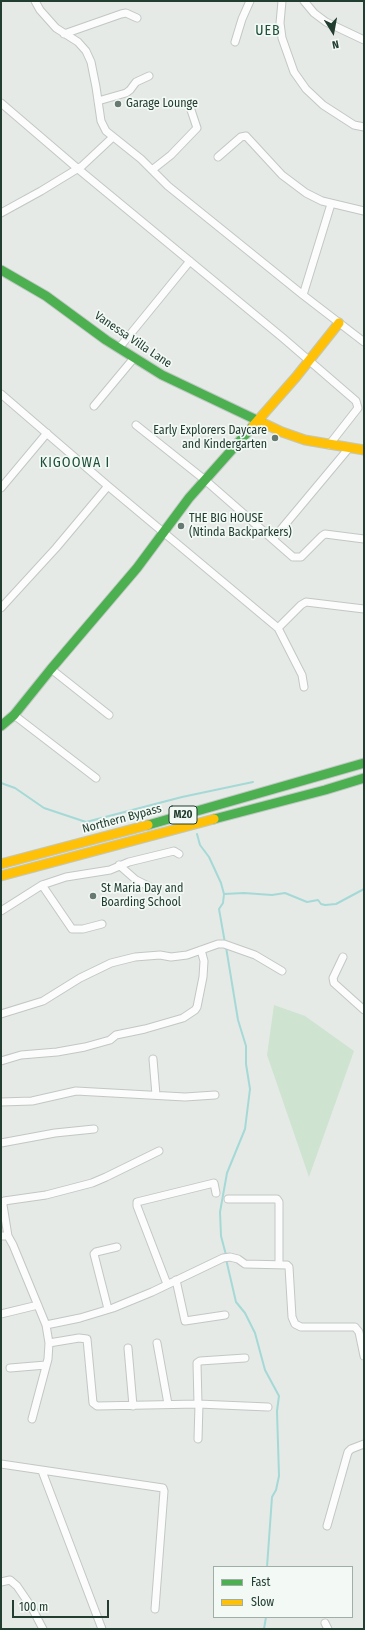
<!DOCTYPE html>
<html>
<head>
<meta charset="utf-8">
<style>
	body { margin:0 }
	#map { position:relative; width:365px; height:1630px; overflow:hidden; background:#e5eae7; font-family:"Fira Sans Condensed",sans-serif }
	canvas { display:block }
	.frame { position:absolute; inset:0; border:2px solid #223e31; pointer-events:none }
	.legend { position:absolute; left:213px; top:1566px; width:140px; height:52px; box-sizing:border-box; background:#f3f9f5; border:1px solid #9faea7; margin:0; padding:5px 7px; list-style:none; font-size:12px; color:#223e31 }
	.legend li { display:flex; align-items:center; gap:8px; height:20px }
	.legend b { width:20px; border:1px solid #9faea7 }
	.north { position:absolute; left:313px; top:12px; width:40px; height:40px; -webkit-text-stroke:3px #f3f9f5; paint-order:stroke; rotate:169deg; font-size:11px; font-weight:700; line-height:16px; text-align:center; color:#223e31 }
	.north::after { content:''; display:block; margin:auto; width:14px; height:18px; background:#223e31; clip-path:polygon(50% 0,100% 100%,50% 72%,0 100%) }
	.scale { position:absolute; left:12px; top:1600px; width:97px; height:18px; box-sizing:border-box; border:2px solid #223e31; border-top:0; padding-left:5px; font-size:12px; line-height:14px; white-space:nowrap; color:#223e31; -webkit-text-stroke:3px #f3f9f5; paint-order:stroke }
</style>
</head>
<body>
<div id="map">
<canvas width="365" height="1630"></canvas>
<div class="frame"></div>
<ul class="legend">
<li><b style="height:5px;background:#4caf50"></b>Fast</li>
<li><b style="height:5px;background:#ffc107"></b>Slow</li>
</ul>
<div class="north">N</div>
<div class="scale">100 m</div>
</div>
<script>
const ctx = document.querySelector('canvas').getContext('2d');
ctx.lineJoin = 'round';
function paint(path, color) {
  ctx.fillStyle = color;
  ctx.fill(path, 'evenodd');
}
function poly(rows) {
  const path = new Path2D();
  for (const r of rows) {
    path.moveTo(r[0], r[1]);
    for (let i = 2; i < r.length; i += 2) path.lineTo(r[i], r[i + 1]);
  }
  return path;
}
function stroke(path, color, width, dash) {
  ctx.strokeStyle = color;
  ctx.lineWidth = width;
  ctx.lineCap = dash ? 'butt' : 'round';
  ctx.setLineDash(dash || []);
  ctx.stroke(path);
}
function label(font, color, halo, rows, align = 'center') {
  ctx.font = font + ' "Fira Sans Condensed",sans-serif';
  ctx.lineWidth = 3.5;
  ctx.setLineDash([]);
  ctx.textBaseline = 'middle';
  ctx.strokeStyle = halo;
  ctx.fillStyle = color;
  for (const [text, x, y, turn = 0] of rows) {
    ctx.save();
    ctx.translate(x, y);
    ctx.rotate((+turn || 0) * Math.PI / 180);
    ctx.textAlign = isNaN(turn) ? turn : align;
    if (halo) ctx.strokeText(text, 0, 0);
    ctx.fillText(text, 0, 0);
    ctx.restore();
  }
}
paint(poly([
	[274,1005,305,1016,354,1051,309,1177,267,1055]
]), '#cee3d0');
stroke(poly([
	[1,783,15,788,44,808,86,822,182,797,253,782],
	[197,834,200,845,209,857,221,883,224,894,223,903,219,909,225,943],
	[224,894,244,893,272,895,285,893,307,902,318,900,321,904,325,905,336,904,364,889],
	[226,1255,221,1236,220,1212,227,1173,245,1129,250,1089,246,1064,246,1046,238,1020,226,947],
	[226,1259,236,1302,245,1313,255,1333,265,1370,279,1396,277,1411,279,1476,276,1490,272,1497,267,1567],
	[264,1629,266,1617]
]), '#a5d9d6', 2);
const street = poly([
	[35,1,40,10,56,28,78,42,86,51,91,62,96,87,101,121,106,131,141,159,168,186,303,295,364,342],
	[282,1,280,23,282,38,294,72,306,89,323,105,354,125,364,127],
	[304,1,314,13,326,22,364,40],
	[64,34,121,14,126,13,137,18],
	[235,42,242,19,250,1],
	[98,101,126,93,130,90,136,82,149,76],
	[1,103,77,168,283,338,356,401,358,408,329,445],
	[218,157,241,137,246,136,282,175,306,193,322,201,364,211],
	[152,170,171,155,197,128,189,104],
	[1,213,41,191,82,166,113,137],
	[303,295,331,204],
	[119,348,190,261],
	[1,394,108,486,278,628,301,605,306,602,364,609],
	[94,406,134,358],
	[136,425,205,480,293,557,301,557,322,536,325,534,364,539],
	[1,488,47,433],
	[273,539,349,448],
	[1,608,56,548,108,486],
	[278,628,302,675,304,687],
	[51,669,109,715],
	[14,715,96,778],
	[119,865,136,880,150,887],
	[42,885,66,877,110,870,129,862,174,851,179,854],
	[1,911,42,885,72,929,83,929,102,924],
	[343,957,333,978,334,983,364,1010],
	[1,1014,43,1001,80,978,111,963,135,957,160,955,171,957,187,955,218,944,224,944,255,955,282,971],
	[153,1059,156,1095],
	[1,1061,21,1055,57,1052,85,1047,110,1040,116,1035,145,1029,183,1018,195,1010,197,1007,203,977,204,961,201,950],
	[1,1102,32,1101,76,1091,185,1097,215,1095],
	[1,1143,55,1133,94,1129],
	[228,1199,277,1199,279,1202,279,1264],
	[1,1236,8,1236,13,1245,46,1325,49,1343,48,1359,32,1419],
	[8,1236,3,1205,4,1201,46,1195,92,1183,106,1177,159,1151],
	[176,1280,185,1321,225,1315],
	[167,1284,137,1206,137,1202,214,1183,216,1193],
	[108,1309,94,1254,96,1252,117,1247],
	[1,1314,38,1305],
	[46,1325,80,1318,113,1308,152,1292,223,1258,230,1257,238,1259,245,1264,287,1265,289,1267,292,1317,295,1324,301,1327,355,1327,359,1332,364,1356],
	[49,1343,79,1338,87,1339,93,1403,97,1406,198,1404,268,1407],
	[157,1343,168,1404],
	[128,1348,133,1406],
	[10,1368,46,1365],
	[198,1404,197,1363,200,1361,245,1358],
	[198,1439,199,1404],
	[1,1464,163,1488,164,1491,155,1609],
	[42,1471,102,1629],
	[327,1526,348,1452,351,1449,364,1444],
	[1,1582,10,1580,17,1586,32,1608,43,1629],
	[325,1623,328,1629]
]);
const fast = poly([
	[1,270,46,296,106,340,162,375,263,423],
	[1,726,14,715,51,669,137,568,189,498,253,426],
	[214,819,325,790,364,778],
	[148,825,364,763]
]);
const slow = poly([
	[263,423,282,432,305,440,364,450],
	[253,426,296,377,339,323],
	[1,864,148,825],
	[1,876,214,819]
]);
stroke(street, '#c2c7c4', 9);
stroke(fast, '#c0c8c4', 11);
stroke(slow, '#c0c8c4', 11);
stroke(street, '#fbfcfb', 7);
stroke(fast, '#4caf50', 9);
stroke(slow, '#ffc107', 9);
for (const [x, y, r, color] of [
	[118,104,4,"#667a71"],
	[275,438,4,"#667a71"],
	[181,526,4,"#667a71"],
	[93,896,4,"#667a71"]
]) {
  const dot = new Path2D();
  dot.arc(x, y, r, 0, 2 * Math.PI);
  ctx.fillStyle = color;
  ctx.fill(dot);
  stroke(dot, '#f3f9f5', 1.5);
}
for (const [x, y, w] of [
	[183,815,28]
]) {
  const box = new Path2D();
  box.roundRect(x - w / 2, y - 9, w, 18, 3);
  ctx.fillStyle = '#f3f9f5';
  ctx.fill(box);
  stroke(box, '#223e31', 1);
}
label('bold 11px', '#223e31', null, [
	["M20",183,815]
]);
label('12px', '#223e31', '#f3f9f5', [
	["Garage Lounge",126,104],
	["Early Explorers Daycare",267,431,"right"],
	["and Kindergarten",267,445,"right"],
	["THE BIG HOUSE",189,519],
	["(Ntinda Backparkers)",189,533],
	["St Maria Day and",101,889],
	["Boarding School",101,903]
], 'left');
label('12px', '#223e31', '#f3f9f5', [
	["Vanessa Villa Lane",133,340,34],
	["Northern Bypass",122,819,-15]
]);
ctx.letterSpacing = '1px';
label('14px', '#1e503a', '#f3f9f5', [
	["UEB",268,31],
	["KIGOOWA I",75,463]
]);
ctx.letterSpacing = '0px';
</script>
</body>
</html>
